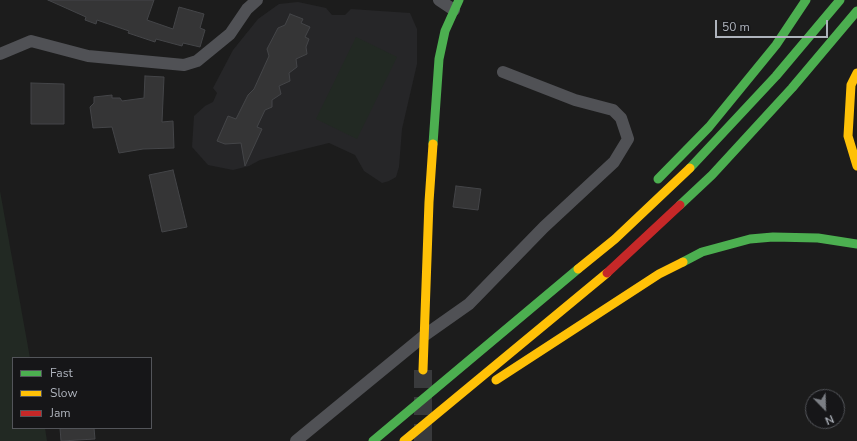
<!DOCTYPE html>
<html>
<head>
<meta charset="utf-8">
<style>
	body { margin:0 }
	#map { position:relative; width:857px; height:441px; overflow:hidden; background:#1c1c1c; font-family:"Nunito Sans",sans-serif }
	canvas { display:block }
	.legend { position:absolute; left:12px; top:357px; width:140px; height:72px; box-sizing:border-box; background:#161618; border:1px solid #53555a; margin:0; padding:5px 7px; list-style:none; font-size:12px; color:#aeb3bc }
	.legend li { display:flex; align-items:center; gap:8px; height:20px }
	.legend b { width:20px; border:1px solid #53555a }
	.north { position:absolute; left:805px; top:389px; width:40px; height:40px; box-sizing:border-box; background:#161618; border:1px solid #53555a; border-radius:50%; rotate:157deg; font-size:11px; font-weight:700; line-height:16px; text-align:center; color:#aeb3bc }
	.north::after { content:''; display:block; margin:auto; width:14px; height:18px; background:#7b7e84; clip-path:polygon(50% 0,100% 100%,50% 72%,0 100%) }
	.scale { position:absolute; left:715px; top:20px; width:113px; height:18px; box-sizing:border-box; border:2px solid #aeb3bc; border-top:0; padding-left:5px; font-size:12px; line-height:14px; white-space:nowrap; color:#aeb3bc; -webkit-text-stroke:3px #161618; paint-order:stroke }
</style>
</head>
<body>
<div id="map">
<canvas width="857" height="441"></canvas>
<ul class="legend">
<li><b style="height:5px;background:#4caf50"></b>Fast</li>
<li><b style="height:5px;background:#ffc107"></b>Slow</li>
<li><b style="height:5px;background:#c62828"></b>Jam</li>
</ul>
<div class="north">N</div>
<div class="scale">50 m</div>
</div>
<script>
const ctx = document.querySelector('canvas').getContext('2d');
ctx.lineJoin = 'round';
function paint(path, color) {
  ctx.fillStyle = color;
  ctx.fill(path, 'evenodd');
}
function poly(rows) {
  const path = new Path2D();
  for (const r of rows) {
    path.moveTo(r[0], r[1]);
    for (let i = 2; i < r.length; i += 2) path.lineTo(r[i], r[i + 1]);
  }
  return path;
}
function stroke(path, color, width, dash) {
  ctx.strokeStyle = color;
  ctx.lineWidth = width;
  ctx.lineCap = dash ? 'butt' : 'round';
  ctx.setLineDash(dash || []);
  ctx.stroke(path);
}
paint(poly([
	[298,2,326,8,332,15,345,15,351,9,410,13,417,29,417,64,402,129,399,167,396,177,389,181,382,183,364,171,355,155,329,143,260,160,249,166,233,170,208,165,192,147,194,116,205,106,213,102,217,93,213,88,233,50,258,19,279,4]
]), '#262628');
paint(poly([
	[356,37,397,57,357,139,316,119],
	[0,191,30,358,13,358,13,428,45,428,47,441,0,441]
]), '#222923');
const building = poly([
	[48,0,154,0,147,20,173,29,179,7,204,14,200,28,205,30,200,47,183,43,182,46,156,39,155,42,128,33,129,31,97,20,96,24,85,20,86,17,48,0],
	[290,14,303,19,301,23,310,27,305,37,309,39,306,47,307,54,296,59,297,67,289,73,290,81,279,86,281,94,272,100,272,107,265,110,257,127,262,129,245,166,241,143,225,144,217,141,228,116,236,119,248,95,254,89,269,56,267,49,278,28,285,25,290,14],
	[145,76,164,77,162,122,173,121,174,148,143,149,119,153,112,127,93,128,90,107,94,103,94,97,112,95,112,98,120,98,122,101,144,98,145,76],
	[31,83,64,84,64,124,31,124,31,83],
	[173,170,187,227,162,232,149,175,173,170],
	[456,186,481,189,478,210,453,207,456,186],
	[60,428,94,428,95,439,61,441,60,428]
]);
paint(building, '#353536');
stroke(building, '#444548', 1);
stroke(poly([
	[423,370,423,441]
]), '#393a3c', 18, [18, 9]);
stroke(poly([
	[439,0,454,10],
	[0,54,31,41,88,56,184,65,197,61,230,34,247,9,257,0],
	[296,441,425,335,469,304,544,227,614,162,628,139,621,118,613,110,575,100,503,72]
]), '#505155', 12);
stroke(poly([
	[433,144,439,59,445,31,459,0],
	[690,168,776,76,840,0],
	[658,179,709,127,776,45,806,0],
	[680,205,712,175,792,88,857,11],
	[683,262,702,252,750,239,773,237,818,238,857,244],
	[373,441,578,269]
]), '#4caf50', 9);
stroke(poly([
	[857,73,851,85,848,136,857,166],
	[578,269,615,239,690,168],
	[423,370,429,202,433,144],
	[496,380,659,274,683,262],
	[404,441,607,273]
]), '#ffc107', 9);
stroke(poly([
	[607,273,680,205]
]), '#c62828', 9);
</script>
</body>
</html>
